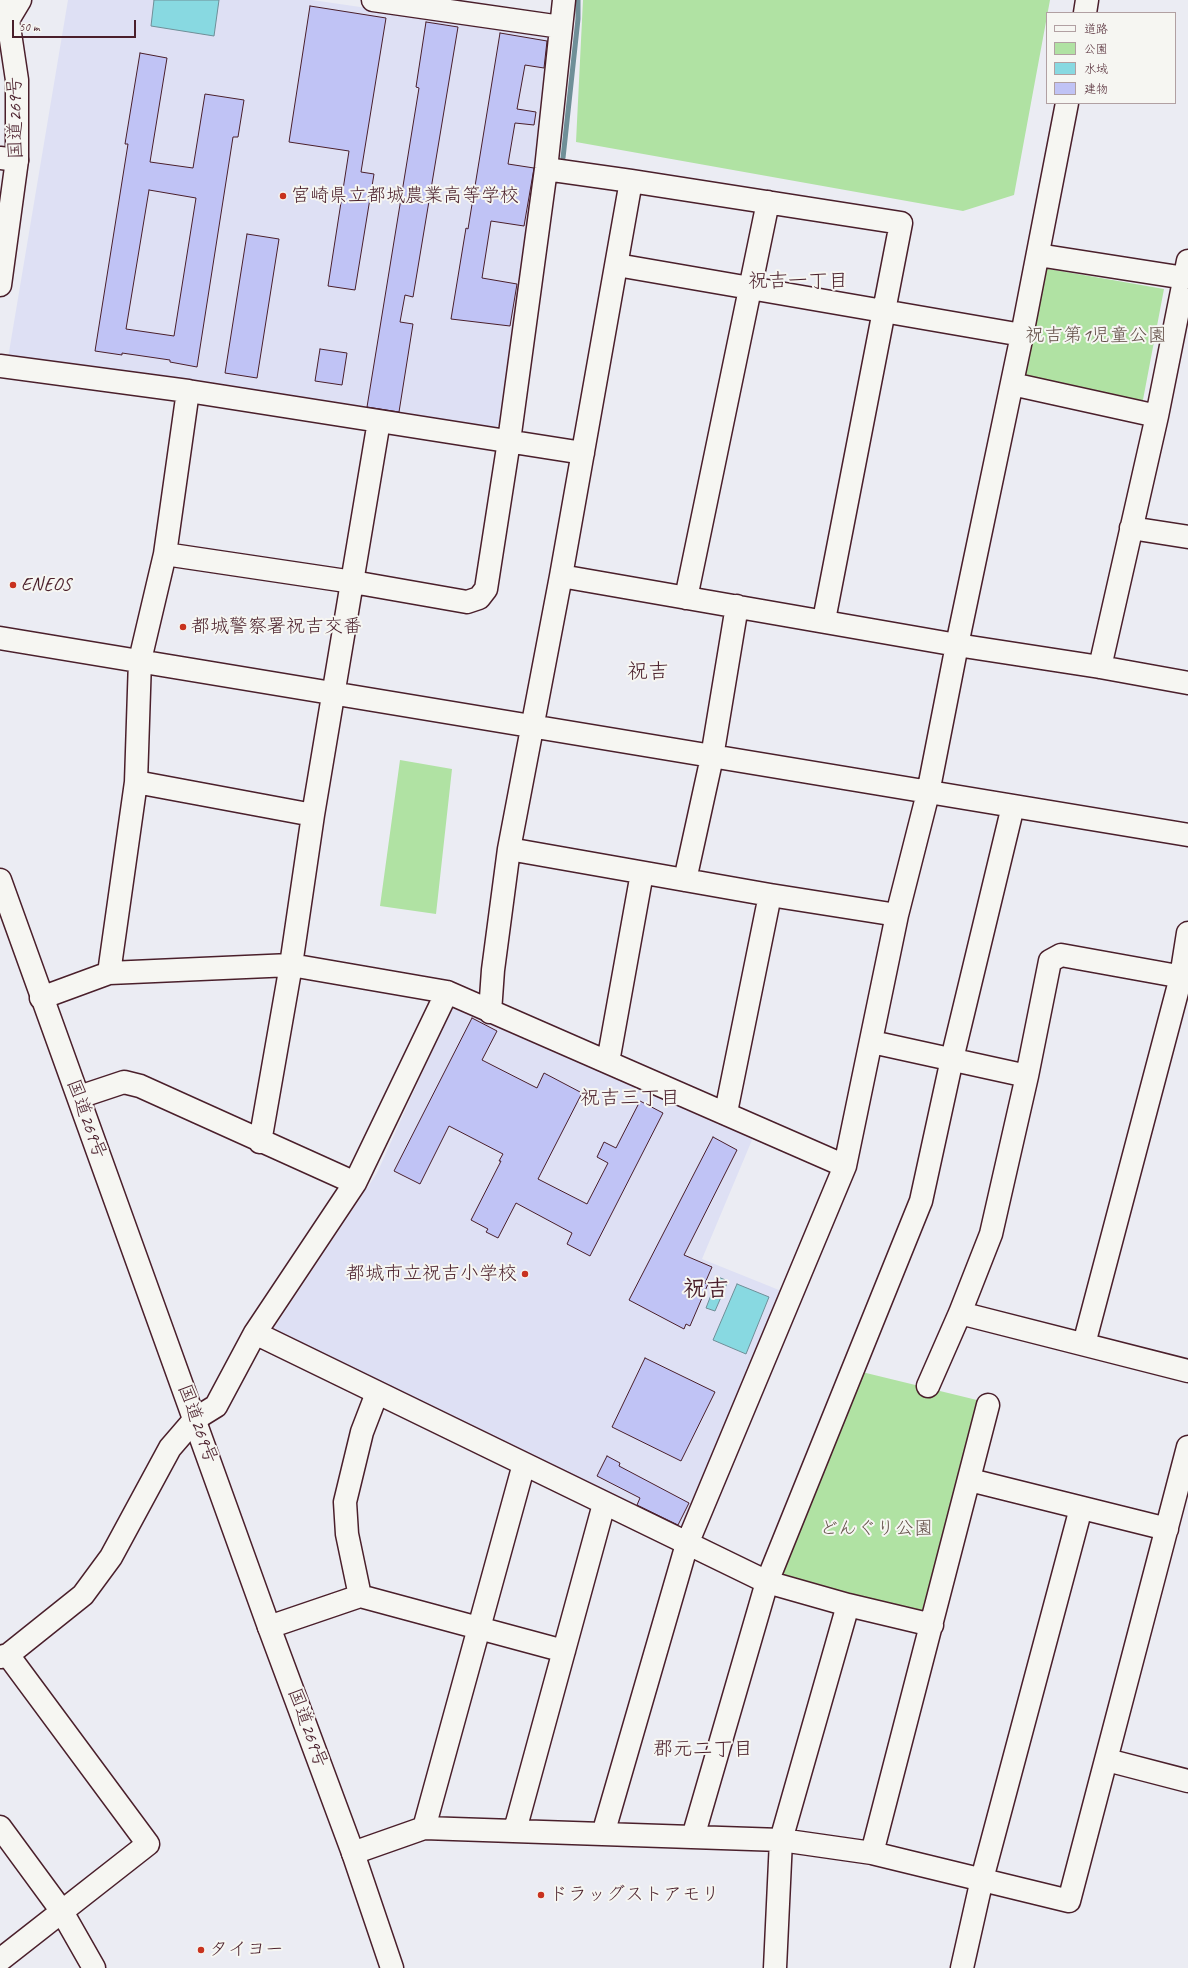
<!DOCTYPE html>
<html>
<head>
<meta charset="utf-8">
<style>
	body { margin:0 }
	#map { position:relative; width:1188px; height:1968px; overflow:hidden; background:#ebecf3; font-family:Caveat,"Klee One",sans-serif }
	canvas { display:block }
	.legend { position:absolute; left:1046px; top:12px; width:130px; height:92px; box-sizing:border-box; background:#f6f6f2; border:1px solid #b1a0a2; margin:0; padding:5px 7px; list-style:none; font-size:12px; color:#4a1f2b }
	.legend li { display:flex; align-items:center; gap:8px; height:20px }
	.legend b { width:20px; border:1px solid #b1a0a2 }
	.scale { position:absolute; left:12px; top:20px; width:124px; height:18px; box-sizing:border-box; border:2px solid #4a1f2b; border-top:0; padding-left:5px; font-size:12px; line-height:14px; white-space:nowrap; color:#4a1f2b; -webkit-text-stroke:3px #f6f6f2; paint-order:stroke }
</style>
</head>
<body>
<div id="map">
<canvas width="1188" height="1968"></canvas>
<ul class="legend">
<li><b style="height:5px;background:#f6f6f2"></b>道路</li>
<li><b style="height:11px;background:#b0e2a3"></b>公園</li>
<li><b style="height:11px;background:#88d9e1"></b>水域</li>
<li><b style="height:11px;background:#c0c3f5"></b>建物</li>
</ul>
<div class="scale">50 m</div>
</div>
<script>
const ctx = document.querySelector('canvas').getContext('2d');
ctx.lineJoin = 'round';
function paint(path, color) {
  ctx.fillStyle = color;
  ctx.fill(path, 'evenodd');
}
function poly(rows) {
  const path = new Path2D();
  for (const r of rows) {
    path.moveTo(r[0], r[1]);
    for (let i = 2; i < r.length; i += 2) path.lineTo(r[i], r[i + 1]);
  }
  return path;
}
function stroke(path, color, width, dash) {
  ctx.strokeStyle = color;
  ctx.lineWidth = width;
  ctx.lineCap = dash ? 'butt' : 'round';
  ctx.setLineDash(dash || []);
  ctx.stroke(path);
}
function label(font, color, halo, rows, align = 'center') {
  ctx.font = font + ' Caveat,"Klee One",sans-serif';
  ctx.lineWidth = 4;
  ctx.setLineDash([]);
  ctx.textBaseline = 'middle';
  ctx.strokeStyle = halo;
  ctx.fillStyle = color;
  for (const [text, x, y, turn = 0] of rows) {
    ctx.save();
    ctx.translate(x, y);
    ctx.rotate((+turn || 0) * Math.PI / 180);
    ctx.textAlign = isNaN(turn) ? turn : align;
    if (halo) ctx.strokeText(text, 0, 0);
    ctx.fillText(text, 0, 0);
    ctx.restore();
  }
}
paint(poly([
	[68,0,312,0,553,35,500,424,493,430,8,358],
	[464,1008,752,1131,752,1140,702,1259,779,1290,784,1296,686,1530,676,1533,285,1342,274,1328,377,1173,451,1009]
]), '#dee0f4');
paint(poly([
	[583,0,1050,0,1014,195,963,211,576,142],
	[1043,268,1164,289,1142,405,1018,379],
	[400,760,452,769,436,914,380,906],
	[862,1372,981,1401,927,1612,919,1614,781,1575]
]), '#b0e2a3');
const water = poly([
	[154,0,219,0,214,36,151,26,154,0],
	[718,1277,728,1281,715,1311,706,1308,718,1277],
	[737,1284,769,1297,746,1354,713,1340,737,1284]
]);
paint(water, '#88d9e1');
stroke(water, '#6f8f98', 1);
stroke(poly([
	[563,158,578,19,578,0]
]), '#6f8f98', 5);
const building = poly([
	[310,6,386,18,361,172,374,174,355,290,328,286,349,151,289,142,310,6],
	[426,22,458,27,413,297,405,295,400,322,413,324,399,412,367,407,419,88,416,87,426,22],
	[500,33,547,41,544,68,525,65,517,109,536,112,534,125,515,123,508,164,534,168,524,226,491,221,482,278,517,284,510,326,451,319,466,228,468,229,500,33],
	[140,53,167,58,150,162,193,168,205,94,244,100,238,137,233,137,197,367,170,362,170,360,122,353,122,355,95,351,128,144,125,144,140,53],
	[149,190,196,198,174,336,126,329,149,190],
	[247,234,279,239,257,378,225,373,247,234],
	[320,349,347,353,342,385,315,381,320,349],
	[472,1018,497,1031,482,1060,537,1088,544,1073,582,1093,538,1179,587,1204,608,1163,597,1157,604,1142,616,1148,640,1101,663,1113,590,1256,567,1244,572,1233,516,1203,498,1238,486,1232,488,1229,471,1220,501,1161,499,1161,503,1154,449,1126,420,1184,394,1171,472,1018],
	[713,1137,737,1150,684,1255,712,1267,705,1283,708,1284,690,1326,686,1324,684,1329,629,1300,713,1137],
	[645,1358,715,1392,681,1461,612,1427,645,1358],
	[607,1456,620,1463,619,1466,689,1503,678,1525,637,1505,640,1498,597,1476,607,1456]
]);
paint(building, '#c0c3f5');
stroke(building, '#4a1f2b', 1);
const minor = poly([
	[373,0,561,27],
	[1085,13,1087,0],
	[8,20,20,0],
	[0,158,17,160],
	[546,169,631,181,901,223,824,620],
	[1038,255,1185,278],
	[617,265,1022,335],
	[0,366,188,391,583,453],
	[1012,384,1157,416],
	[1131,528,1188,537],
	[165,554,353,582,467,602,479,598,486,589,509,441,546,169,564,0],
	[561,576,957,645,1100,667,1188,683],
	[686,598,768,202],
	[0,638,1188,835],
	[1100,667,1157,416,1188,261],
	[136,782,313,815],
	[509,849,770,895,897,915],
	[685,880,712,757,737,606],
	[109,973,136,782,140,660,165,554,188,391],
	[41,998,109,973,291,965,447,992,845,1166],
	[490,1012,493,970,509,849,561,576,631,181],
	[872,1042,1027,1076],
	[608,1062,642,873],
	[79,1097,124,1082,140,1086,355,1183],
	[726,1112,770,895],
	[260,1142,291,965,313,815,379,421],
	[960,1313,1188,1371],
	[255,1333,767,1582,848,1605,932,1625],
	[1084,1344,1181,977,1188,933],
	[928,1386,960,1313,991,1234,1027,1076,1050,961,1061,955,1188,978],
	[377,1393,362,1432,345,1502,347,1534,360,1596,564,1651],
	[970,1480,1167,1529],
	[269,1627,360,1596],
	[0,1657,8,1655,83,1595,111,1557,170,1448,195,1419,216,1406,255,1333,355,1183,447,992],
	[1107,1760,1188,1781],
	[0,1827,61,1910,94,1968],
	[424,1828,524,1464],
	[515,1830,604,1504],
	[603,1834,687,1544,845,1166,897,915,928,793,957,645,1022,335,1067,103],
	[693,1837,767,1582,921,1201,952,1059,1013,806],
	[353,1853,424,1828,781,1840,872,1853,1069,1901,1188,1447],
	[872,1853,988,1405],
	[0,1960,148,1844,8,1655],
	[775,1968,781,1840,848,1605],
	[962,1968,982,1879,1081,1508]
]);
const highway = poly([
	[0,285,17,160,17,80,8,20,3,0],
	[0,880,269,1627,353,1853,392,1968]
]);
stroke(minor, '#4a1f2b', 25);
stroke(highway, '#4a1f2b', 25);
stroke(minor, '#f6f6f2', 22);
stroke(highway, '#f6f6f2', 22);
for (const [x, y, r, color] of [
	[283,196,4,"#c8321e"],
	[13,585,4,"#c8321e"],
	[183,627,4,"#c8321e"],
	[525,1274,4,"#c8321e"],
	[541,1895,4,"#c8321e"],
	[201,1950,4,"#c8321e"]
]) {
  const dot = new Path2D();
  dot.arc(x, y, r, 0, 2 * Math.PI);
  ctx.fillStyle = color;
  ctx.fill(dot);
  stroke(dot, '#f6f6f2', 1.5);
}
label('19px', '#4a1f2b', '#f6f6f2', [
	["国道269号",16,118,-91],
	["国道269号",86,1119,70],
	["国道269号",197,1424,70],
	["国道269号",307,1728,70]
]);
label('19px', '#4a1f2b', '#f6f6f2', [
	["宮崎県立都城農業高等学校",291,196],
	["ENEOS",21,585],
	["都城警察署祝吉交番",191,627],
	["都城市立祝吉小学校",517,1274,"right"],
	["ドラッグストアモリ",549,1895],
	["タイヨー",209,1950]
], 'left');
label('19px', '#645049', '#f6f6f2', [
	["祝吉第1児童公園",1096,336],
	["どんぐり公園",876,1529]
]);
label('20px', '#4a1f2b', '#f6f6f2', [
	["祝吉一丁目",798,282],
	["祝吉三丁目",630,1099],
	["郡元二丁目",703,1750]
]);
label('21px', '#4a1f2b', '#f6f6f2', [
	["祝吉",648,672]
]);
label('bold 23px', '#4a1f2b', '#f6f6f2', [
	["祝吉",706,1290]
]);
</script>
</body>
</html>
